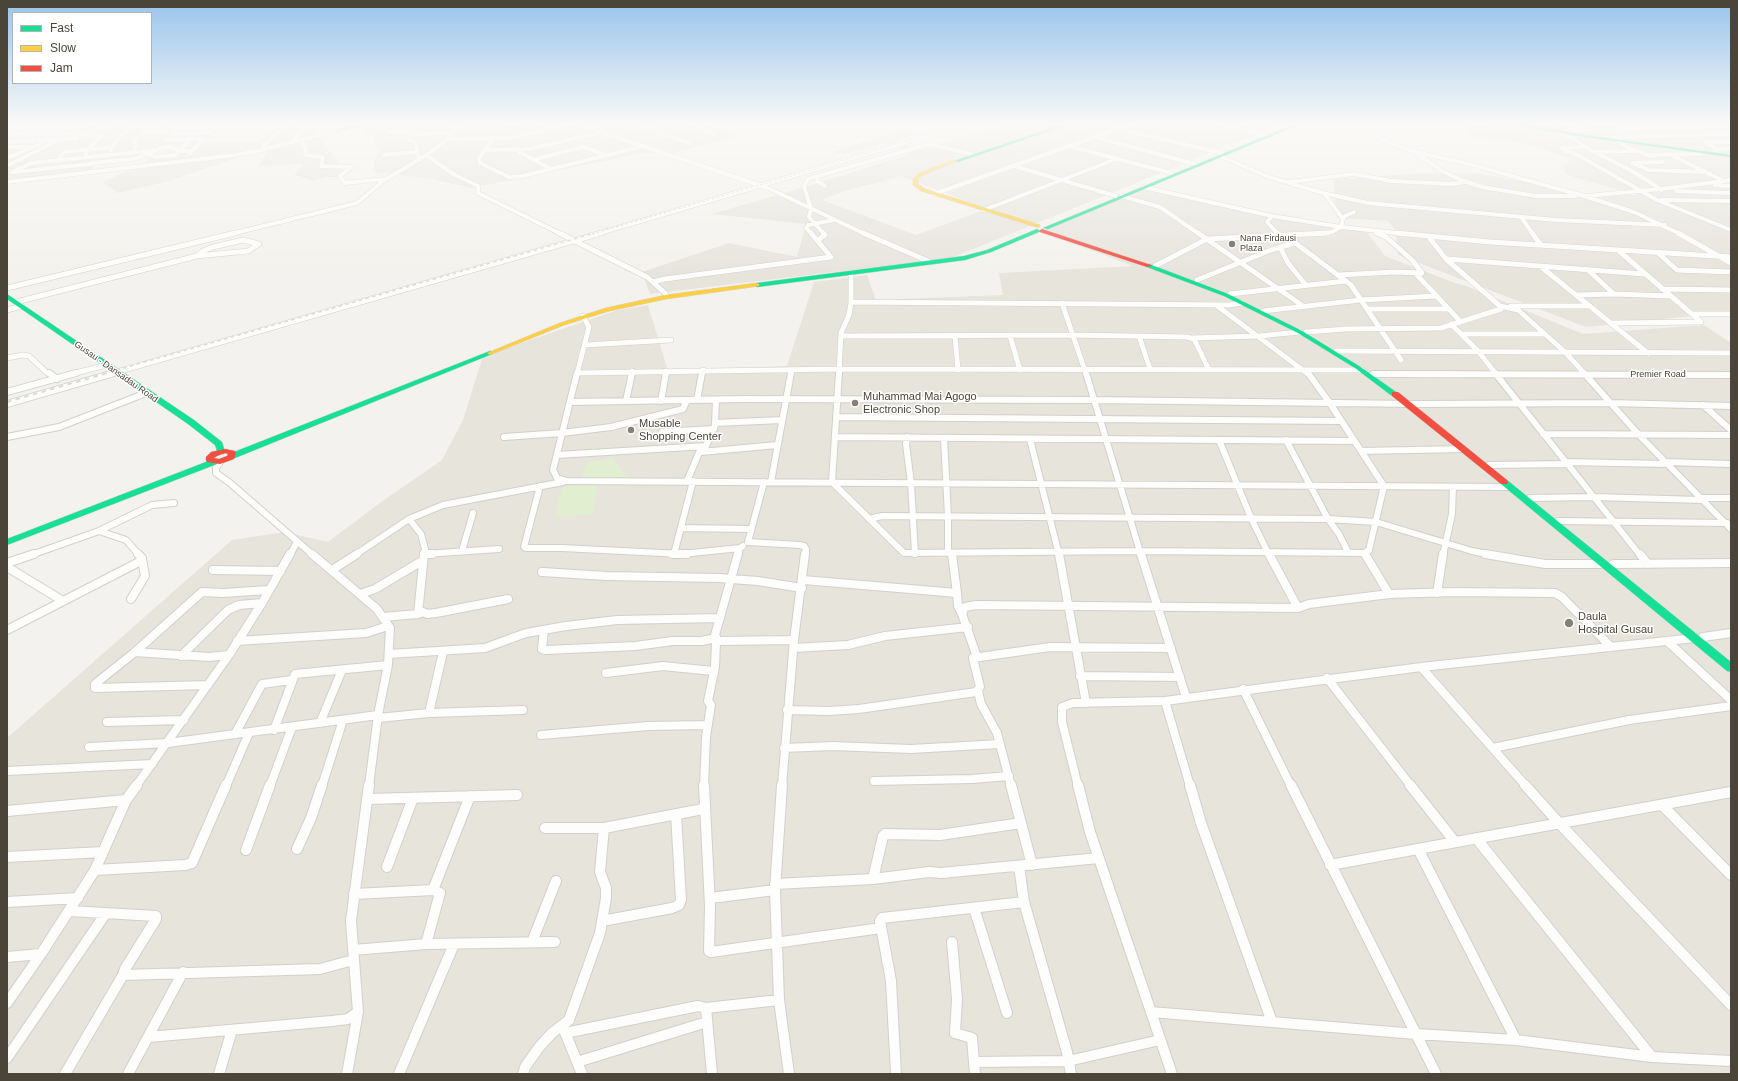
<!DOCTYPE html>
<html>
<head>
<meta charset="utf-8">
<style>
	body { margin:0 }
	#map { position:relative; width:1738px; height:1081px; overflow:hidden; background:#f4f2ee; font-family:Arial,sans-serif }
	canvas { display:block }
	.frame { position:absolute; inset:0; border:8px solid #4b4439; pointer-events:none }
	.legend { position:absolute; left:12px; top:12px; width:140px; height:72px; box-sizing:border-box; background:#fff; border:1px solid #b7b4b0; margin:0; padding:5px 7px; list-style:none; font-size:12px; color:#4b4439 }
	.legend li { display:flex; align-items:center; gap:8px; height:20px }
	.legend b { width:20px; border:1px solid #b7b4b0 }
</style>
</head>
<body>
<div id="map">
<canvas width="1738" height="1081"></canvas>
<div class="frame"></div>
<ul class="legend">
<li><b style="height:5px;background:#16e098"></b>Fast</li>
<li><b style="height:5px;background:#ffcf43"></b>Slow</li>
<li><b style="height:5px;background:#f24e42"></b>Jam</li>
</ul>
</div>
<script>
const ctx = document.querySelector('canvas').getContext('2d');
ctx.lineJoin = 'round';
function paint(path, color) {
  ctx.fillStyle = color;
  ctx.fill(path, 'evenodd');
}
function poly(rows) {
  const path = new Path2D();
  for (const r of rows) {
    path.moveTo(r[0], r[1]);
    for (let i = 2; i < r.length; i += 2) path.lineTo(r[i], r[i + 1]);
  }
  return path;
}
function stroke(path, color, width, dash) {
  ctx.strokeStyle = color;
  ctx.lineWidth = width;
  ctx.lineCap = dash ? 'butt' : 'round';
  ctx.setLineDash(dash || []);
  ctx.stroke(path);
}
function label(font, color, halo, rows, align = 'center') {
  ctx.font = font + ' Arial,sans-serif';
  ctx.lineWidth = 3;
  ctx.setLineDash([]);
  ctx.textBaseline = 'middle';
  ctx.strokeStyle = halo;
  ctx.fillStyle = color;
  for (const [text, x, y, turn = 0] of rows) {
    ctx.save();
    ctx.translate(x, y);
    ctx.rotate((+turn || 0) * Math.PI / 180);
    ctx.textAlign = isNaN(turn) ? turn : align;
    if (halo) ctx.strokeText(text, 0, 0);
    ctx.fillText(text, 0, 0);
    ctx.restore();
  }
}
paint(poly([
	[108,123,223,123,212,124,205,128,204,130,220,130,202,143,208,143,260,141,287,123,316,123,313,129,342,167,339,177,326,177,314,181,294,175,304,164,259,166,268,149,245,155,166,182,118,193,103,182,145,163,149,159,172,147,141,153,138,159,94,163,92,172,7,183,7,138,52,137,43,138,33,143,54,144,64,140,58,139,73,132,95,125,102,125],
	[361,123,708,123,737,136,671,154,643,153,471,188,431,179,375,172,374,160,380,151,375,147,377,142,374,142,374,137,364,134],
	[1007,123,1284,123,951,258,650,294,642,272,729,243,797,257,806,224,712,214,818,183,910,154,885,143,845,154,832,152,906,129,927,133,893,141,921,150],
	[901,176,987,209,916,235,822,200,842,192],
	[1461,123,1484,125,1483,123,1725,123,1731,125,1731,312,1586,327,1398,255,1395,230,1388,221,1337,218,1333,179,1411,174,1476,173,1544,185,1589,196,1637,195,1567,175,1562,166,1569,163,1568,158,1537,147,1506,140,1472,137],
	[1139,189,1367,232,1385,256,1455,283,1466,286,1583,334,1704,325,1731,343,1731,1074,7,1074,7,738,232,540,284,532,328,542,384,500,442,460,463,420,483,356,618,310,648,305,668,371,787,366,814,282,867,275,876,300,1003,295,999,273,1133,266,1040,231]
]), '#e7e4dc');
paint(poly([
	[612,459,628,478,581,480,587,462],
	[597,485,592,515,555,516,563,486]
]), '#e1eecf');
const streetFar4 = poly([
	[158,123,146,131,174,131],
	[502,123,505,125,523,123],
	[581,123,607,134,768,188,865,234],
	[646,123,648,127,654,131,690,143],
	[691,123,714,134],
	[1215,123,1266,135],
	[1340,123,1411,151,1469,164,1584,196,1634,212,1680,234],
	[1560,123,1584,127],
	[1603,123,1624,127],
	[1538,125,1540,123],
	[7,128,29,123],
	[72,128,96,123],
	[173,129,208,127,211,126,210,123],
	[1119,129,1222,153],
	[1571,131,1731,126],
	[53,132,102,136,88,149,84,158],
	[389,132,417,131],
	[1555,132,1575,139,1583,146,1632,171,1662,190],
	[88,133,114,123],
	[7,134,53,132,78,123],
	[172,134,213,132],
	[1095,137,1195,164],
	[1614,137,1731,134],
	[494,138,479,158,480,163,509,177,523,176,644,146],
	[301,139,306,149,305,155,323,157,321,166,351,167,340,176,345,183,386,179],
	[447,139,511,138,573,123],
	[166,140,205,139],
	[295,141,295,138,303,129,314,124],
	[1619,141,1624,146,1650,156],
	[7,142,77,138],
	[581,146,606,155],
	[1069,146,1171,173],
	[9,147,31,147],
	[1585,147,1561,148,1565,151,1576,154,1657,200,1731,230],
	[159,148,170,147,182,151,191,151],
	[1716,148,1705,142,1731,142],
	[264,149,263,147,266,143,289,123],
	[523,149,519,152,551,169],
	[111,150,115,142,124,133,144,123],
	[484,150,529,149,602,132],
	[1714,150,1731,148],
	[134,152,136,143,133,141,146,131],
	[1594,152,1634,151],
	[1416,153,1442,171,1461,180,1482,187,1536,196,1576,196],
	[148,154,155,157,175,155,191,139],
	[189,154,200,143],
	[1669,154,1722,180],
	[384,155,417,152],
	[426,155,455,175,478,186,478,193,561,234],
	[1647,155,1699,154,1700,152],
	[1220,156,1269,177,1323,193,1368,203,1556,220,1665,225],
	[7,158,40,144],
	[421,159,418,156,416,144,414,141,409,140,409,135,454,132],
	[532,160,584,147],
	[57,161,64,152,112,147],
	[1663,162,1632,163,1649,170,1705,172],
	[7,166,58,140],
	[1014,166,1116,196],
	[12,172,31,163,158,150,134,159,91,163],
	[14,172,91,164],
	[818,176,817,181,825,186],
	[7,182,235,155,258,151,338,130],
	[1289,182,1354,174,1391,181,1452,184,1465,182],
	[1715,185,1731,186],
	[1143,187,1272,216,1341,227,1406,234],
	[1676,191,1731,193],
	[934,194,1134,123],
	[1121,196,1160,207,1199,234],
	[1586,196,1661,189,1731,180],
	[1661,200,1731,201],
	[984,210,1116,159],
	[1272,216,1267,222,1278,234],
	[1521,217,1533,234],
	[1343,219,1345,216,1354,212],
	[231,234,357,203,383,181,430,153,447,139,459,123],
	[597,234,971,123],
	[812,234,806,228,808,225,834,220],
	[824,234,809,217,811,209,804,186,808,179,929,144,971,154],
	[1319,234,1332,232,1341,227,1343,219,1324,193]
]);
const streetFar3 = poly([
	[559,233,647,277,666,294],
	[863,233,928,261],
	[1198,233,1303,306],
	[1277,233,1281,236,1290,239,1351,285,1401,360],
	[1377,233,1386,237,1412,260,1422,273,1417,275,1460,321],
	[1396,233,1490,242,1731,257],
	[1532,233,1541,245],
	[1678,233,1731,263],
	[1428,236,1446,259,1500,306,1518,310,1565,352,1585,374],
	[243,240,259,244,248,251,197,256,203,251,213,247,243,240],
	[818,240,825,235,823,233],
	[1280,247,1288,263,1306,285],
	[1658,253,1677,270,1731,272],
	[1447,259,1644,274],
	[1155,266,1207,239,1327,233],
	[1540,266,1649,354],
	[1588,270,1614,294],
	[1339,275,1394,272,1421,273],
	[1197,280,1271,250,1295,243],
	[653,282,665,279,831,257,811,233],
	[7,288,235,233],
	[1662,289,1731,290],
	[1230,294,1346,281],
	[1577,295,1614,294,1670,296],
	[16,302,197,256],
	[851,302,1229,305,1242,303],
	[1062,303,1086,374],
	[1216,305,1308,374],
	[1511,306,1590,306],
	[1367,309,1448,309],
	[7,310,22,306],
	[1263,311,1361,300,1436,296],
	[1693,314,1731,314],
	[1613,323,1701,322,1619,251],
	[1451,324,1478,351,1496,374],
	[1306,332,1346,329,1441,328,1501,309,1500,306],
	[1461,334,1545,334],
	[841,336,1073,335,1187,337,1194,339,1209,370],
	[955,336,958,370],
	[1010,336,1020,370],
	[1139,336,1150,369],
	[1192,338,1259,336,1300,332],
	[585,345,671,340],
	[1336,351,1731,353],
	[7,358,22,355,29,356,46,372,51,374],
	[578,373,839,369,1362,370],
	[72,374,106,365],
	[110,374,601,233],
	[577,374,589,327,583,316],
	[631,374,632,371],
	[665,374,666,371],
	[702,374,703,370],
	[791,374,792,370],
	[839,374,841,333,849,315,851,303,851,273],
	[1373,374,1454,374]
]);
const streetFar2 = poly([
	[49,373,57,379],
	[577,373,553,470,557,478,567,481,1509,487],
	[839,373,832,482,904,553,1140,551,1365,553],
	[1086,373,1141,555],
	[1308,373,1329,402,1384,486,1369,550,1365,553],
	[1495,373,1640,555],
	[1584,373,1639,435,1731,529],
	[1373,374,1731,375],
	[7,392,76,373],
	[697,400,702,373],
	[626,401,632,373],
	[661,401,666,373],
	[570,402,743,399,1095,400,1415,404,1610,403,1731,406],
	[7,404,114,373],
	[1703,405,1731,430],
	[837,417,1341,421],
	[715,423,782,420],
	[662,432,714,429],
	[1543,434,1731,435],
	[7,437,59,427,146,393],
	[504,437,562,433,611,427,683,409,687,400],
	[836,437,1354,441],
	[907,437,906,444,911,483,915,554],
	[944,438,948,516,948,553],
	[1030,439,1059,555],
	[1219,440,1251,518,1269,555],
	[1286,440,1328,519,1339,534,1348,552],
	[1361,451,1463,449],
	[701,452,777,445],
	[557,455,706,446,715,425,716,400],
	[220,462,216,468,216,473,230,483,313,555],
	[1566,462,1667,464],
	[1666,462,1731,464],
	[1489,465,1568,464],
	[687,481,701,448],
	[764,482,748,542,800,545,804,546,806,549,805,555],
	[771,482,791,373],
	[540,486,524,547,526,548,562,548,682,554,740,548,743,546],
	[1530,498,1594,497,1702,500],
	[1701,498,1731,498],
	[409,519,421,534,425,549,424,555],
	[869,519,882,516,1328,519,1376,522,1472,551,1491,555],
	[1558,521,1727,523],
	[681,528,750,529],
	[99,531,152,505,174,503],
	[462,551,473,513],
	[952,553,952,555],
	[1365,553,1366,555],
	[425,554,499,549],
	[674,554,693,481],
	[31,555,99,531,126,540,139,555],
	[290,555,297,542],
	[355,555,409,519,443,505,563,482],
	[737,555,740,548],
	[1443,555,1452,514,1453,487]
]);
const streetFar1 = poly([
	[312,554,377,609,390,628,388,665,378,715,369,786],
	[425,554,432,554],
	[672,554,687,554],
	[952,554,957,593],
	[1059,554,1086,703],
	[1141,554,1186,697],
	[1269,554,1298,608],
	[1365,554,1389,594],
	[1485,554,1545,564,1603,564],
	[1640,554,1648,564],
	[7,563,34,554],
	[1613,564,1731,563],
	[7,567,63,601],
	[213,570,281,571],
	[332,570,357,554],
	[542,572,606,576,719,578,758,581,802,588],
	[803,580,957,593,958,606,962,614],
	[1437,593,1443,554],
	[360,594,375,589,422,561],
	[131,599,145,576,142,559],
	[418,614,423,612,427,614,436,613,508,599],
	[383,617,418,614,424,554],
	[7,630,139,562,142,558,138,554],
	[544,630,542,649,546,650,635,646,673,641,702,641,716,638],
	[1703,637,1731,633],
	[237,641,366,633,388,626],
	[718,641,794,640],
	[1667,641,1731,700],
	[793,648,848,645,885,636,968,627],
	[135,652,209,657,229,655],
	[389,654,485,648,526,633,566,626,617,620,720,618],
	[181,656,228,610,239,605,262,603],
	[977,657,962,614,965,607,976,605,1298,608,1309,604,1389,594,1454,592,1555,593,1562,597,1611,647],
	[1421,667,1526,786],
	[606,673,663,666,713,671],
	[1080,676,1180,677],
	[1327,678,1411,786],
	[208,685,95,688,95,684,135,652,202,592,223,593,269,590],
	[1243,689,1291,786],
	[978,691,981,704,997,733,1011,786],
	[1165,701,1190,786],
	[787,710,829,711,859,709,976,692,980,687,973,658,1050,647,1171,648],
	[429,713,443,652],
	[378,718,429,713,523,710],
	[107,722,184,720],
	[320,723,342,670],
	[274,730,295,674,388,665],
	[235,734,262,684,292,680],
	[541,735,648,726,707,725],
	[89,747,168,743,378,715],
	[784,748,833,746,911,749,999,744],
	[1493,748,1629,720,1731,706],
	[7,771,152,764],
	[874,781,972,779,1009,776],
	[136,786,229,655,262,603,290,554],
	[226,786,249,733],
	[270,786,292,727],
	[322,786,343,720],
	[704,786,706,737,711,705,708,701,715,667,716,643,718,641,715,635,738,554],
	[782,786,794,640,805,554],
	[1078,786,1062,722,1062,707,1073,703,1165,701,1421,667,1695,638]
]);
const street = poly([
	[704,785,710,906,709,951,711,952,881,928],
	[782,785,775,890,779,1000,789,1074],
	[1011,785,1032,865],
	[1078,785,1090,832,1172,1074],
	[1190,785,1201,823,1272,1022],
	[1291,785,1436,1074],
	[1410,785,1455,842],
	[1525,785,1559,823,1731,1005],
	[367,799,517,795],
	[1662,805,1731,875],
	[7,811,126,800],
	[545,828,604,828,703,809],
	[1476,838,1652,1057],
	[297,849,311,818,322,785],
	[1418,849,1516,1040],
	[246,850,270,785],
	[7,857,103,852],
	[1330,865,1731,792],
	[1019,866,1024,902,1067,1052,1071,1074],
	[387,867,413,798],
	[95,870,185,865,192,863,226,785],
	[873,879,883,836,885,834,940,835,1021,823],
	[775,884,873,879,929,872,941,873,1099,858],
	[433,890,470,796],
	[354,894,433,890,440,893,426,944],
	[710,898,775,890],
	[7,902,78,898],
	[974,908,1007,1013],
	[70,911,156,916,156,919,125,969,123,975,320,969,353,960],
	[602,921,672,908,679,905,681,900,676,814],
	[532,942,556,881],
	[952,942,957,999,955,1033,972,1038,975,1074],
	[353,950,426,944,555,942],
	[7,957,41,954],
	[7,1003,41,954,95,870,126,800,137,785],
	[706,1008,712,1074],
	[1151,1012,1416,1034,1516,1040,1652,1057,1731,1061],
	[564,1030,582,1074],
	[565,1033,698,1006,706,1008,779,1000],
	[149,1037,332,1021,348,1019,358,1012],
	[7,1058,106,913],
	[577,1062,707,1022],
	[974,1062,1068,1061,1160,1040],
	[65,1074,123,975],
	[128,1074,183,972],
	[219,1074,232,1030],
	[347,1074,358,1012,351,921,369,785],
	[399,1074,454,944],
	[523,1074,525,1067,540,1046,552,1033,569,1020,600,933,606,898,606,888,600,872,604,828],
	[896,1074,891,981,880,921,882,918,1024,902]
]);
const fast = poly([
	[365,123,375,123,338,131,336,130,365,123],
	[1066,123,1073,123,958,162,954,161,1066,123],
	[1297,123,1303,123,1048,229,1043,228,1297,123],
	[1503,123,1514,123,1585,135,1731,155,1731,157,1585,137,1503,123],
	[1037,229,1040,231,1039,232,991,252,965,260,757,287,754,285,757,283,964,256,987,250,1037,229],
	[1149,264,1228,294,1302,331,1359,366,1399,394,1395,396,1392,396,1355,368,1298,333,1224,296,1147,267,1146,266,1149,264],
	[7,294,194,420,222,442,225,452,224,454,218,454,215,445,188,424,7,299,7,294],
	[490,351,493,353,492,354,235,458,229,458,228,456,229,454,490,351],
	[211,460,214,460,218,462,217,464,7,545,7,539,211,460],
	[1504,479,1507,480,1731,662,1731,672,1727,671,1501,484,1500,482,1501,480,1504,479]
]);
const slow = poly([
	[954,160,958,161,923,175,918,179,918,184,925,189,1040,225,1040,227,1036,227,921,191,913,185,913,179,919,173,954,160],
	[757,283,759,284,759,286,666,299,609,311,564,325,492,354,490,355,487,353,560,323,606,308,666,295,757,283]
]);
const jam = poly([
	[1042,229,1151,265,1152,266,1147,267,1040,232,1039,231,1042,229],
	[1392,392,1398,392,1507,480,1508,482,1507,484,1501,484,1392,396,1392,392],
	[225,449,235,451,236,453,234,459,220,464,207,462,206,460,206,457,211,452,225,449],
	[225,453,228,454,227,456,219,459,214,458,217,456,225,453]
]);
stroke(streetFar4, '#d2d0cb', 5);
stroke(streetFar3, '#d2d0cb', 6);
stroke(streetFar2, '#d2d0cb', 8);
stroke(streetFar1, '#d2d0cb', 10);
stroke(street, '#d2d0cb', 12);
stroke(fast, '#d3cfc5', 1);
stroke(slow, '#d3cfc5', 1);
stroke(jam, '#d3cfc5', 1);
stroke(streetFar4, '#fdfdfc', 4);
stroke(streetFar3, '#fdfdfc', 5);
stroke(streetFar2, '#fdfdfc', 6);
stroke(streetFar1, '#fdfdfc', 8);
stroke(street, '#fdfdfc', 10);
paint(fast, '#16e098');
paint(slow, '#ffcf43');
paint(jam, '#f24e42');
stroke(poly([
	[592,234,805,172,967,123]
]), '#dbdbda', 1, [2.5, 2.5]);
stroke(poly([
	[103,374,595,233]
]), '#dbdbda', 1.5, [3.5, 3.5]);
stroke(poly([
	[7,402,107,373]
]), '#dbdbda', 2, [4.5, 4.5]);
const sky = ctx.createLinearGradient(0, 0, 0, 275);
sky.addColorStop(0, '#98c4ec');
sky.addColorStop(0.45, '#faf9f7');
sky.addColorStop(1, '#faf9f700');
ctx.fillStyle = sky;
ctx.fillRect(0, 0, 1738, 275);
for (const [x, y, r, color] of [
	[1232,244,4,"#868178"],
	[855,403,4,"#868178"],
	[631,430,4,"#868178"],
	[1569,623,5,"#868178"]
]) {
  const dot = new Path2D();
  dot.arc(x, y, r, 0, 2 * Math.PI);
  ctx.fillStyle = color;
  ctx.fill(dot);
  stroke(dot, '#fff', 1.5);
}
label('9px', '#4b4439', '#fff', [
	["Nana Firdausi",1240,239],
	["Plaza",1240,249]
], 'left');
label('9px', '#4b4439', '#fff', [
	["Gusau - Dansadau Road",116,372,35],
	["Premier Road",1658,375]
]);
label('11px', '#4b4439', '#fff', [
	["Muhammad Mai Agogo",863,397],
	["Electronic Shop",863,410],
	["Musable",639,424],
	["Shopping Center",639,437],
	["Daula",1578,617],
	["Hospital Gusau",1578,630]
], 'left');
</script>
</body>
</html>
